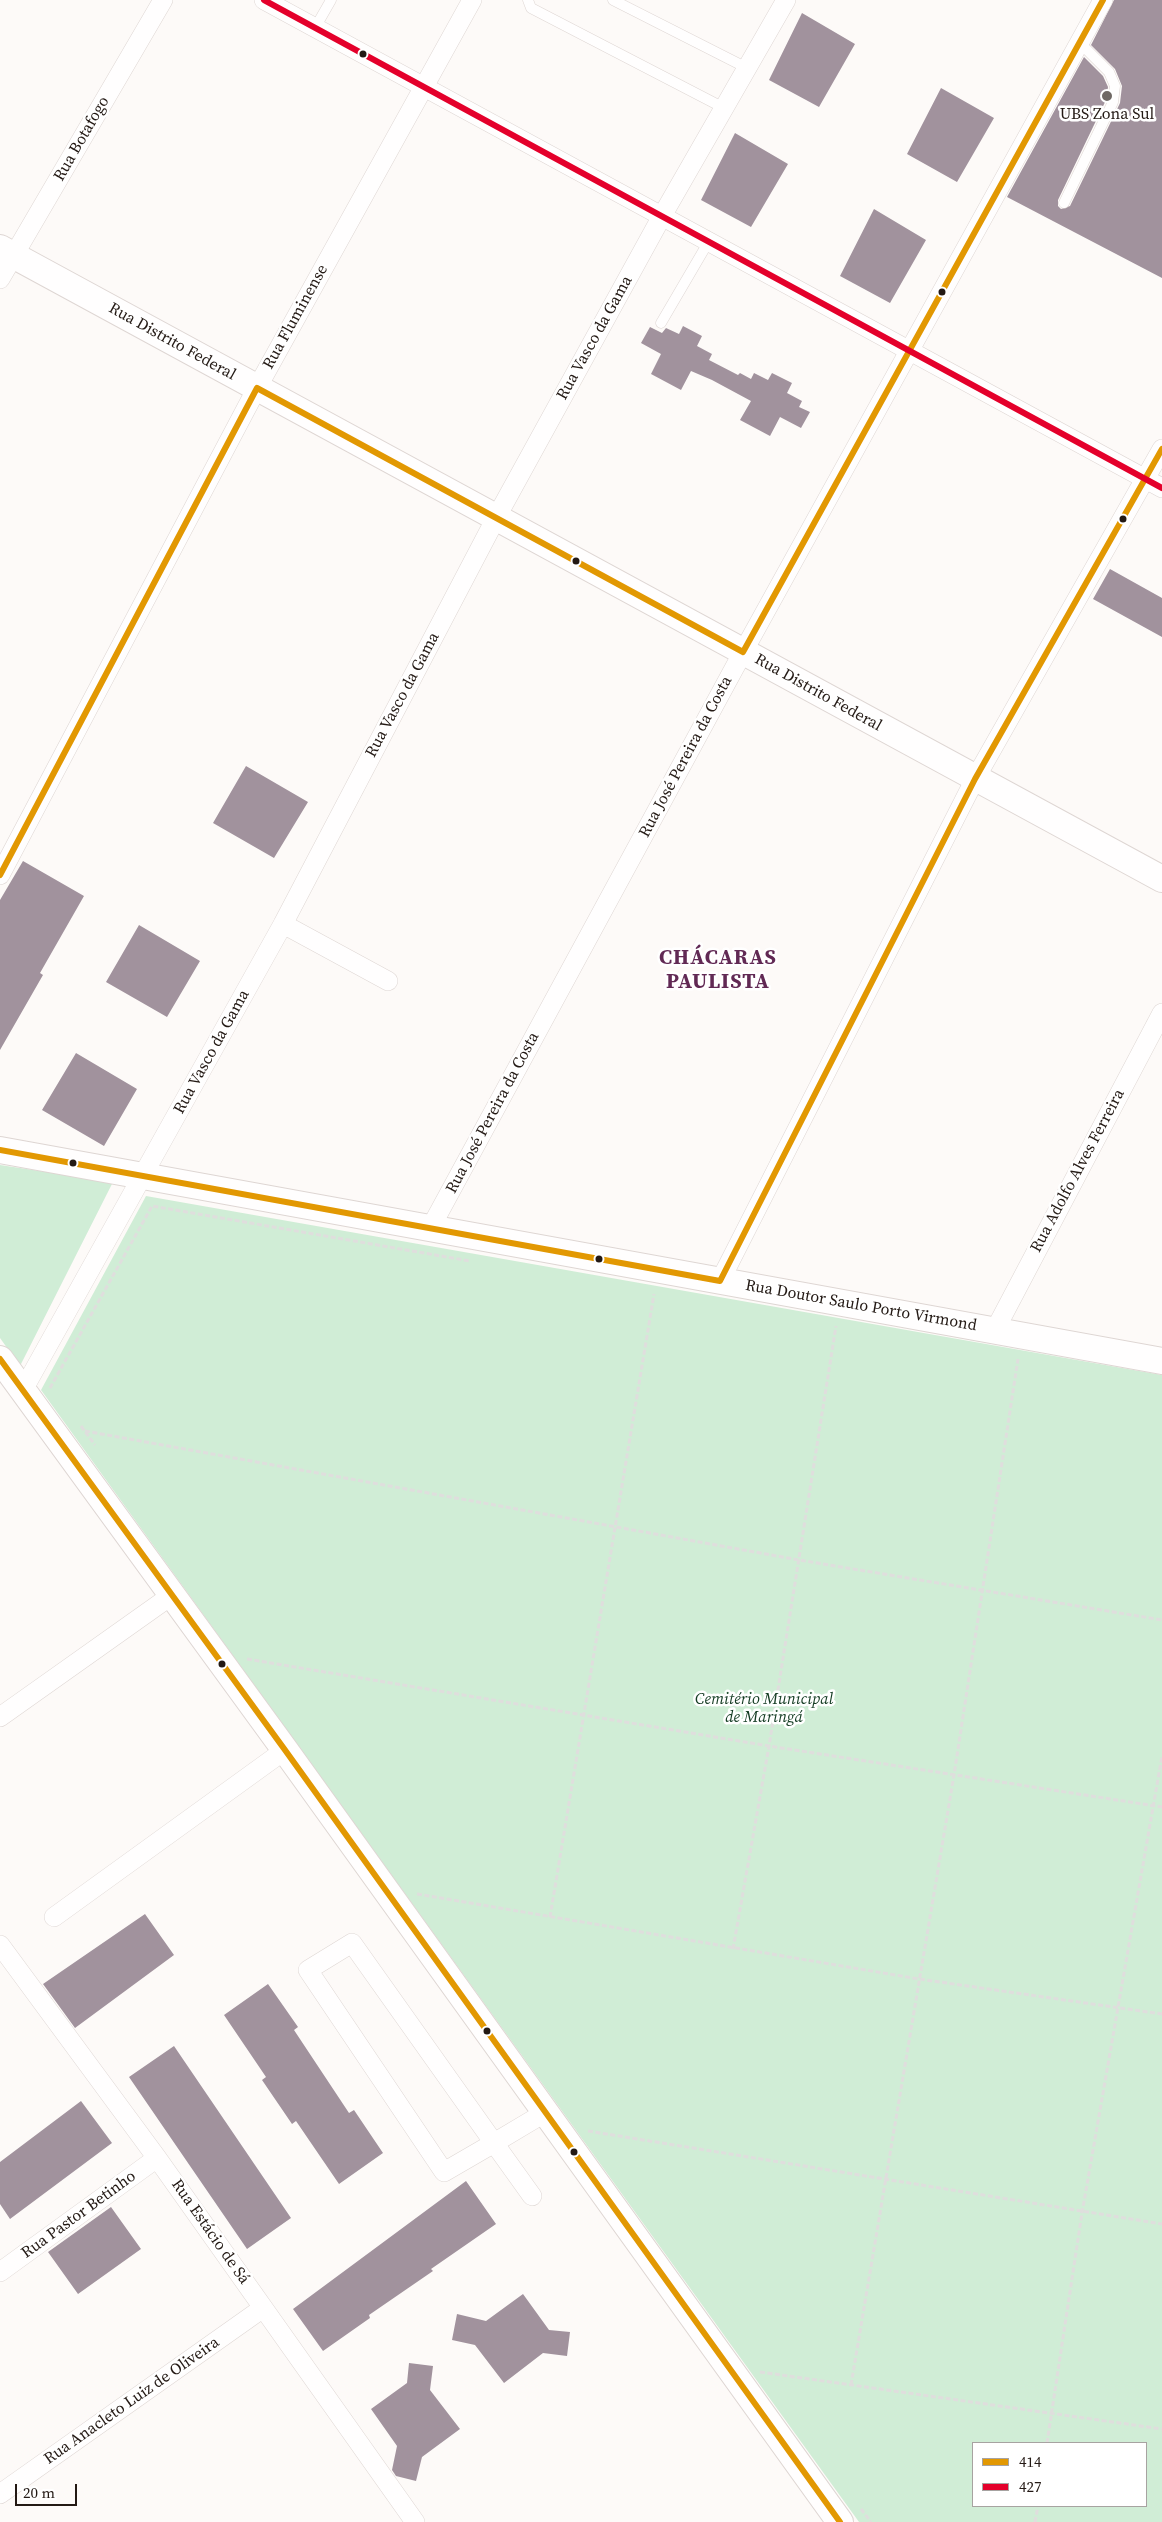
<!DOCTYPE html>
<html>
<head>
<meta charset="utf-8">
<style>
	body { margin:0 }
	#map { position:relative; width:1162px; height:2522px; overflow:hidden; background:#fdfaf8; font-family:"Source Serif 4",serif }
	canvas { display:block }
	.legend { position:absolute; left:972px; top:2442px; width:175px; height:65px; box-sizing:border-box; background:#fff; border:1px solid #a7a3a1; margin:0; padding:6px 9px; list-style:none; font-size:15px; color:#231914 }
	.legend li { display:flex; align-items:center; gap:10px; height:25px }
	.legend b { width:25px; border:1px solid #a7a3a1 }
	.scale { position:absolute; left:15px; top:2484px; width:62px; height:22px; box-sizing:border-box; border:2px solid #231914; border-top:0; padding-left:6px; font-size:15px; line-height:18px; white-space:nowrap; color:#231914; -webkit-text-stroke:4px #fff; paint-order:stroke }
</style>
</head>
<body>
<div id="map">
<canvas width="1162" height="2522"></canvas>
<ul class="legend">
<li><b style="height:6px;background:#e29802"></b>414</li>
<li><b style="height:6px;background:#e4002b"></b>427</li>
</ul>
<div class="scale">20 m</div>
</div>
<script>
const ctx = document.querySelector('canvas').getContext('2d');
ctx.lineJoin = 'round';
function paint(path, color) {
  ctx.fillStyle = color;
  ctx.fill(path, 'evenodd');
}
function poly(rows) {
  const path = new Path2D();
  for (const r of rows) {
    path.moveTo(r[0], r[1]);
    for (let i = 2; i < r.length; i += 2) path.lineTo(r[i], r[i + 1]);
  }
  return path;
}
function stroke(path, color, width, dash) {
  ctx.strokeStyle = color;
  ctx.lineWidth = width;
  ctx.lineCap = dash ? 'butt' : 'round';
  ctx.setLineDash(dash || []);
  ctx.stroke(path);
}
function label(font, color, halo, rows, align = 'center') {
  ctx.font = font + ' "Source Serif 4",serif';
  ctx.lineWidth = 5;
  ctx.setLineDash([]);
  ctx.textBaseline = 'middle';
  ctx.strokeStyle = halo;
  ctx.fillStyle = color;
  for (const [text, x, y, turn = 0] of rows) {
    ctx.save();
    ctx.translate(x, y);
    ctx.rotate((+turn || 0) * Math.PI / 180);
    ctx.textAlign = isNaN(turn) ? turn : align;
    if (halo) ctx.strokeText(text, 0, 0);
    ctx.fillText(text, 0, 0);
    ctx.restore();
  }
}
paint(poly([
	[0,1165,113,1182,20,1366,0,1338],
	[146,1196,1162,1375,1162,2522,859,2522,41,1390],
	[973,2443,1146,2443,1146,2506,973,2506]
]), '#d0edd6');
paint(poly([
	[1114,0,1162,0,1162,278,1007,197,1084,57,1103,76,1108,87,1106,100,1058,200,1058,206,1061,209,1070,206,1120,103,1122,86,1115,69,1091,45],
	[802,13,855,44,819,107,769,80],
	[941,88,994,118,957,182,907,154],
	[735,133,788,164,751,227,701,200],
	[874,209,926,240,890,303,840,276],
	[683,326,702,336,697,346,712,354,709,360,738,375,740,373,751,379,754,373,768,380,772,373,792,383,787,393,802,401,799,407,810,412,801,428,780,417,770,436,740,420,751,401,712,380,691,371,681,390,651,374,661,354,641,343,650,327,662,333,666,328,679,334],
	[1110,569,1162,598,1162,637,1093,599],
	[246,766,308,802,274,858,213,823],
	[23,861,84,896,40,973,43,975,0,1050,0,900],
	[139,925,200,961,167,1017,106,982],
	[76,1053,137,1089,104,1146,42,1110],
	[145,1914,174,1955,75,2028,43,1984],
	[268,1984,298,2027,294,2030,349,2113,354,2110,383,2153,339,2184,296,2121,292,2124,262,2080,266,2077,224,2015],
	[174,2046,291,2218,247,2249,129,2077],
	[81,2101,112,2143,10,2219,0,2204,0,2162],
	[466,2181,496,2224,431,2269,433,2271,369,2315,370,2318,323,2351,293,2309],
	[111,2207,141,2249,78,2294,48,2252],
	[523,2294,549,2330,570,2332,567,2356,543,2353,504,2383,475,2345,452,2340,457,2314,486,2321],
	[409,2363,433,2366,430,2390,460,2429,422,2457,416,2481,396,2476,392,2470,397,2446,371,2409,407,2383]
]), '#a1929d');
const lane = poly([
	[528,0,531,8,724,108],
	[613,0,747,68],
	[315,28,331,0],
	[1064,203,1113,102,1115,86,1109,72,1080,43],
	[661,323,709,241]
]);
const street = poly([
	[264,0,1162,488],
	[0,279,163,0],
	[0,875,257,388,472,0],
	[283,924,388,981],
	[431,1227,743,652,1103,0],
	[720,1281,975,779,1162,449],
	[995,1330,1162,1013],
	[23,1390,283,924,496,518,662,216,786,0],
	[0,1717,172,1595],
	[54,1917,285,1750],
	[0,1945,157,2158,415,2522],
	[532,2196,494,2143,352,1943,308,1970,444,2172,494,2143,546,2112],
	[0,2272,157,2158],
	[0,2494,263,2308]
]);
const secondary = poly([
	[0,248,1162,879],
	[0,1150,1162,1361],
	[0,1359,285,1750,840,2522]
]);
stroke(lane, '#ded6d3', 11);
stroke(street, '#ded6d3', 20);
stroke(secondary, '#ded6d3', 28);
stroke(poly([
	[50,1388,152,1206,470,1261],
	[81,1426,95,1445],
	[85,1431,799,1560,1162,1620],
	[247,1659,769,1746,1162,1807],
	[417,1894,919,1979,1162,2014],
	[550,1917,654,1294],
	[733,1949,769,1746,836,1326],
	[588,2131,1162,2224],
	[760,2372,1162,2429],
	[851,2385,954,1775,1018,1359],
	[1047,2443,1082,2213,1162,1756],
	[861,2509,871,2522],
	[1035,2522,1038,2506]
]), '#dfdedd', 3, [5, 2.5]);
stroke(lane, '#fffefe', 10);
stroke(street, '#fffefe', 19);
stroke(secondary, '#fffefe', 26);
stroke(poly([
	[0,875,257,388,743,652,1103,0],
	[0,1150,720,1281,975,779,1162,449],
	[0,1359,285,1750,840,2522]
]), '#e29802', 6);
stroke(poly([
	[264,0,1162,488]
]), '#e4002b', 6);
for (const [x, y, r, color] of [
	[363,54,4.5,"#231914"],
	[1107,96,6,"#6f6864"],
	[942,292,4.5,"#231914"],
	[1123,519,4.5,"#231914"],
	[576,561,4.5,"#231914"],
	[73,1163,4.5,"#231914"],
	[599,1259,4.5,"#231914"],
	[222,1664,4.5,"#231914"],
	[487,2031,4.5,"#231914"],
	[574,2152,4.5,"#231914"]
]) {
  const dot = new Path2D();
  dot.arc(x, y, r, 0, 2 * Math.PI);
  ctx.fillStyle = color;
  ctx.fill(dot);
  stroke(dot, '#fff', 2);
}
label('16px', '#231914', '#fff', [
	["UBS Zona Sul",1107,115]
]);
label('16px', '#231914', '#fff', [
	["Rua Botafogo",82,139,-60],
	["Rua Fluminense",296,317,-61],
	["Rua Vasco da Gama",595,338,-61],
	["Rua Distrito Federal",172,342,29],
	["Rua Distrito Federal",818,693,29],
	["Rua Vasco da Gama",403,695,-62],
	["Rua José Pereira da Costa",686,757,-62],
	["Rua Vasco da Gama",212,1052,-61],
	["Rua José Pereira da Costa",493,1113,-62],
	["Rua Adolfo Alves Ferreira",1078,1171,-62],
	["Rua Doutor Saulo Porto Virmond",861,1306,10],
	["Rua Pastor Betinho",79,2215,-36],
	["Rua Estácio de Sá",210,2232,55],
	["Rua Anacleto Luiz de Oliveira",132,2401,-35]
]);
label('italic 16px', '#133b22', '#fff', [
	["Cemitério Municipal",764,1700],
	["de Maringá",764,1718]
]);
ctx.letterSpacing = '1px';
label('bold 21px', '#612954', '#fff', [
	["CHÁCARAS",718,959],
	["PAULISTA",718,983]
]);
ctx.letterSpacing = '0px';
</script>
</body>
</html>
